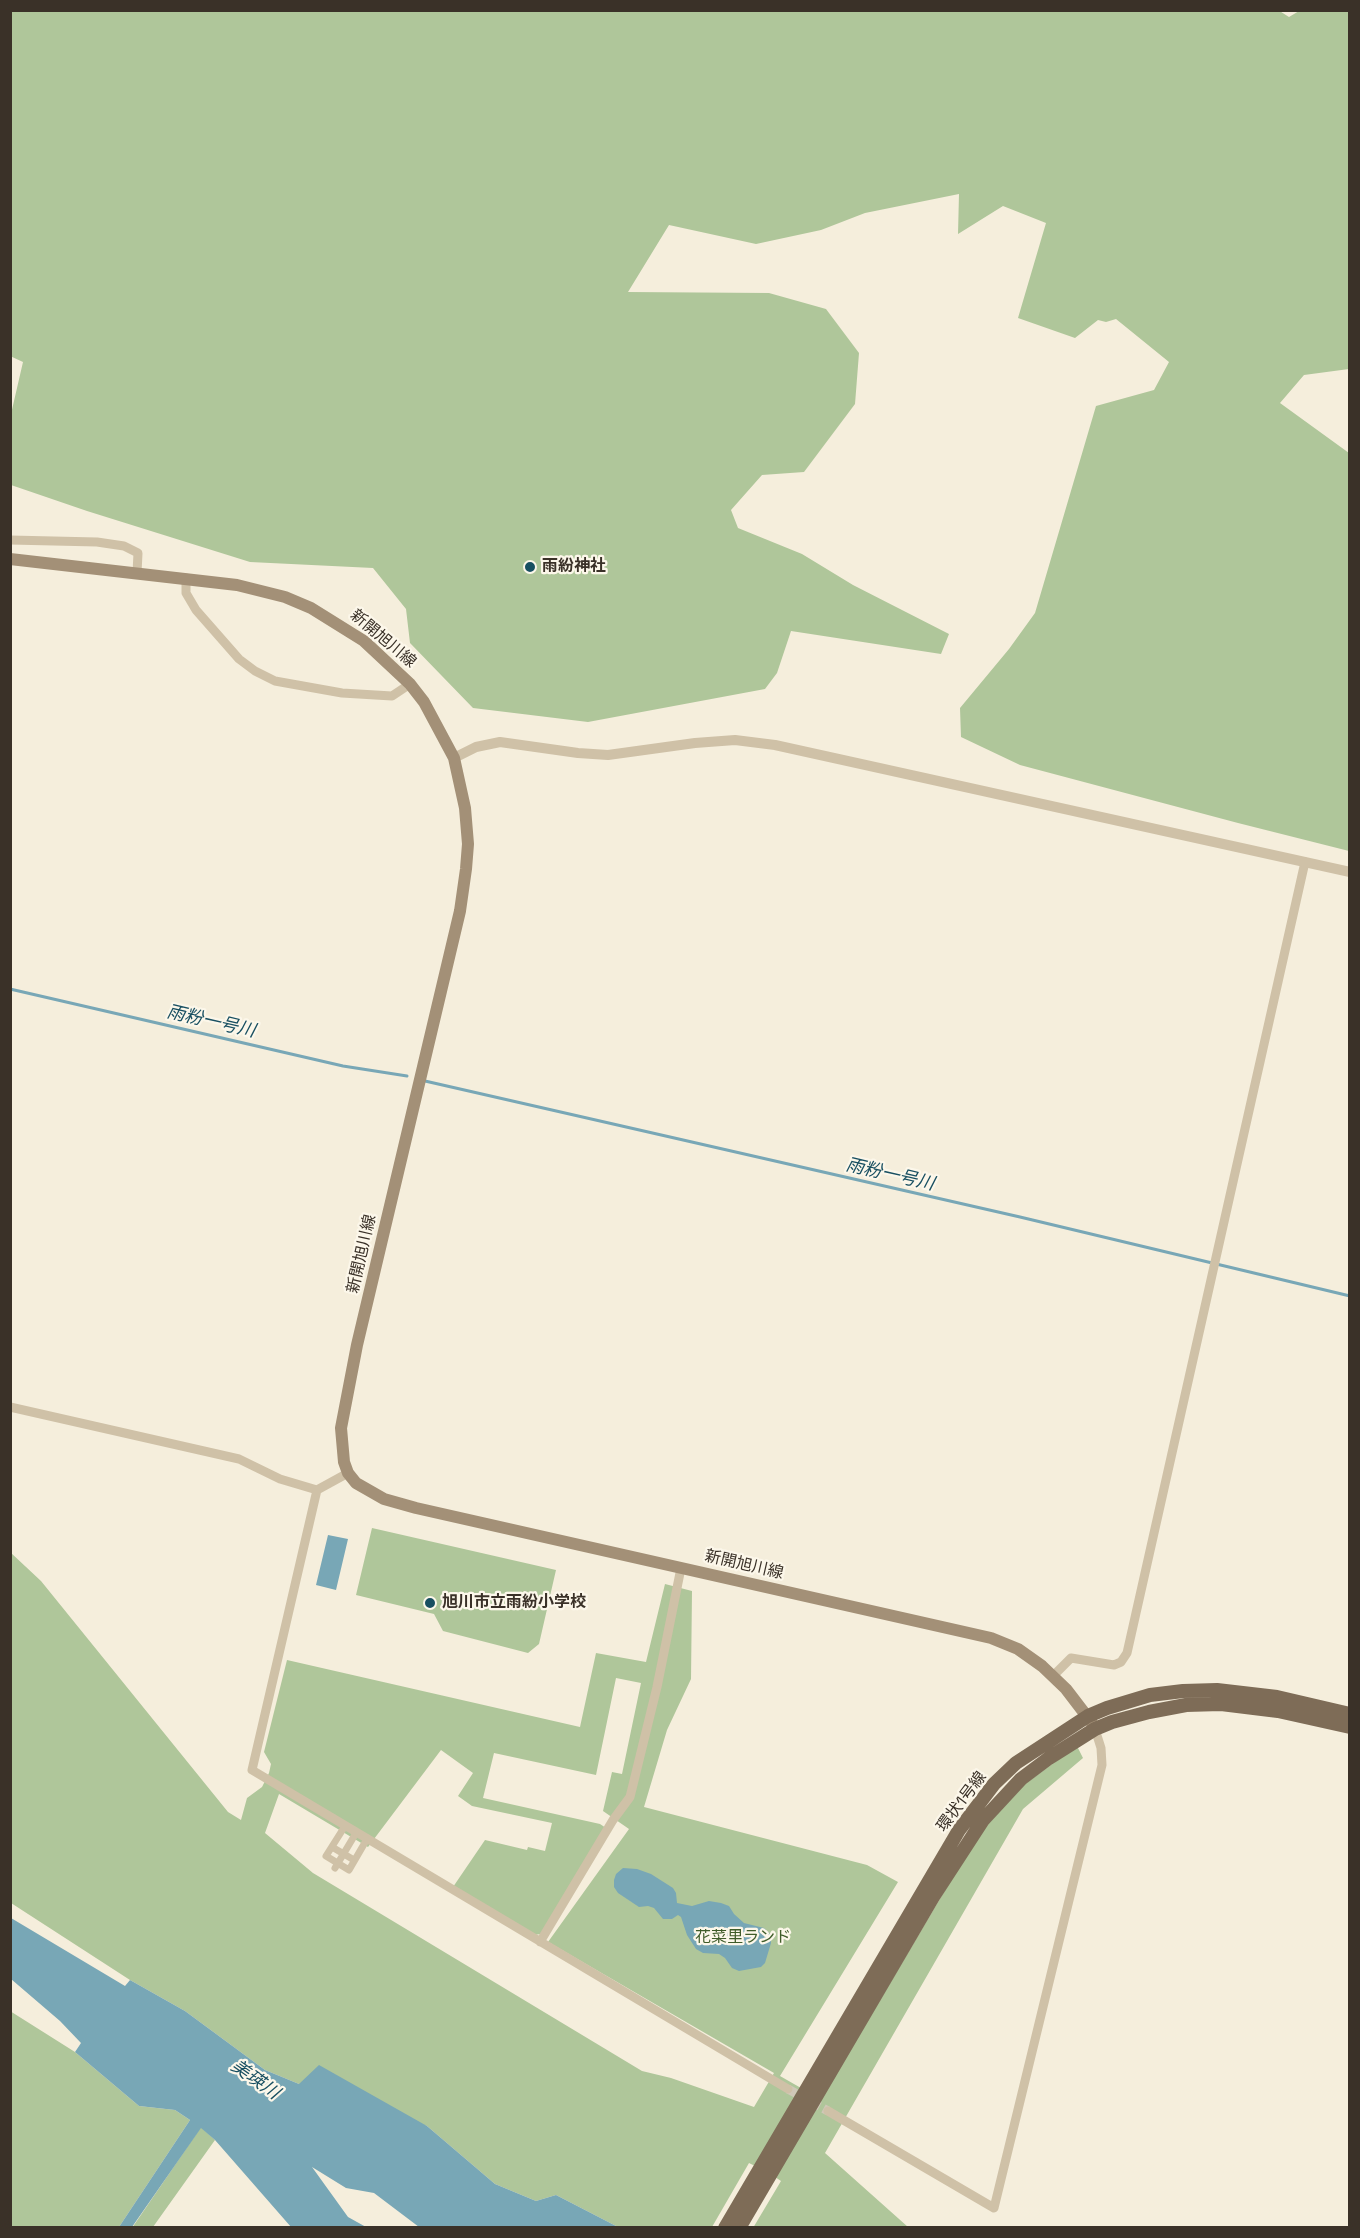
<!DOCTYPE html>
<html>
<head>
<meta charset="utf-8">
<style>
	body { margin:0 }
	#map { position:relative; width:1360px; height:2238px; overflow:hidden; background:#f5eedc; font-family:"Space Grotesk",sans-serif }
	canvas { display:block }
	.frame { position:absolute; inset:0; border:12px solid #3a3128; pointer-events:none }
</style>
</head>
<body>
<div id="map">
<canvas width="1360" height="2238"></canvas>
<div class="frame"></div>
</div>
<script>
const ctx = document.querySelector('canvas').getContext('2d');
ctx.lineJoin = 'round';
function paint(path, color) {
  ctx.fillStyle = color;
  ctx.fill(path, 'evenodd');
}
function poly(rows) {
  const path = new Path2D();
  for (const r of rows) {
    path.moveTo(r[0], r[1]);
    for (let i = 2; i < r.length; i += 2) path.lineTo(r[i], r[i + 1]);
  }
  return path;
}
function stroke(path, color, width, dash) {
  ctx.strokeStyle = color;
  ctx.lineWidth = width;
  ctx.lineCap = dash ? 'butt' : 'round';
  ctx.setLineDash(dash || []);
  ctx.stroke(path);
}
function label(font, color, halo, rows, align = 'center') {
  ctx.font = font + ' "Space Grotesk","Noto Sans JP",sans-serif';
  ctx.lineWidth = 4.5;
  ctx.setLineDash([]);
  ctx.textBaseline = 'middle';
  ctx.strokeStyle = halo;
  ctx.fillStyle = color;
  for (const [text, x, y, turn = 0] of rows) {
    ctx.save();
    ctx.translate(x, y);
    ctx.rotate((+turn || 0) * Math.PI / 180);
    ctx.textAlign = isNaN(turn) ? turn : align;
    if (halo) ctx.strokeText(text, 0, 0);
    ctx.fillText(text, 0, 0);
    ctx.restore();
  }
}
paint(poly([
	[1278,10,1289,17,1299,11,1349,11,1349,369,1304,375,1280,403,1349,453,1349,851,1238,823,1020,765,961,737,960,708,1009,649,1035,613,1096,406,1154,390,1169,362,1116,319,1106,322,1098,320,1075,338,1018,318,1046,223,1003,206,958,234,959,194,865,213,821,230,756,244,669,225,628,292,769,293,826,309,859,353,855,404,804,472,762,475,731,510,738,528,802,554,853,585,949,634,941,654,791,631,777,673,765,689,588,722,473,708,410,643,406,609,373,568,250,562,87,511,11,485,11,414,23,362,10,356,11,11],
	[372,1528,556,1570,539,1644,528,1653,443,1631,434,1614,356,1595],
	[10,1552,41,1581,228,1812,241,1820,247,1798,262,1787,269,1773,271,1764,264,1752,287,1660,580,1727,596,1653,646,1662,665,1584,692,1591,691,1679,667,1730,644,1807,867,1865,898,1882,780,2076,801,2088,755,2166,749,2163,712,2227,618,2227,556,2195,536,2201,495,2184,427,2126,299,2084,265,2070,185,2011,130,1980,11,1903],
	[616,1678,641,1683,622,1774,612,1772,603,1811,629,1829,548,1942,774,2073,754,2107,671,2078,642,2071,313,1873,265,1833,279,1794,368,1847,441,1750,473,1773,458,1796,472,1806,552,1823,545,1851,528,1847,527,1850,485,1840,453,1887,534,1935,541,1934,606,1828,600,1824,483,1798,494,1753,596,1775],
	[1077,1746,1083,1758,1023,1809,825,2153,908,2227,753,2228,781,2181,775,2177,973,1843,986,1826,1025,1784],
	[10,2011,75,2052,139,2106,175,2110,190,2120,119,2227,11,2227],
	[201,2127,215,2140,153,2227,132,2228]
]), '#afc69a');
paint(poly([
	[328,1535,348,1539,336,1590,316,1585],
	[623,1868,637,1869,651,1874,673,1888,676,1893,677,1903,692,1906,709,1901,721,1903,729,1906,734,1914,744,1923,764,1928,771,1935,771,1943,765,1963,761,1967,739,1971,732,1968,725,1958,719,1954,703,1953,696,1949,687,1935,681,1917,678,1915,672,1919,663,1919,654,1908,648,1906,639,1907,618,1893,614,1887,614,1880,616,1874],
	[11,1918,125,1986,130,1980,185,2011,265,2070,299,2084,319,2065,427,2126,495,2184,536,2201,556,2195,618,2227,419,2227,374,2193,346,2188,312,2167,348,2217,366,2227,291,2227,215,2140,201,2128,132,2227,119,2227,190,2120,175,2110,139,2106,75,2052,81,2043,60,2021,11,1979]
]), '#78a7b6');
stroke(poly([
	[10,989,343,1066,407,1076],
	[425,1081,1020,1217,1350,1296]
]), '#78a7b6', 3);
stroke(poly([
	[788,2089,828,2111]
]), '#d0c8b8', 9, [9, 4.5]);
stroke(poly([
	[345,1826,326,1856,349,1870,367,1839],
	[332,1847,354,1860],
	[335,1868,356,1833]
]), '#cfc1a7', 7);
stroke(poly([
	[10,540,97,542,124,546,138,553,137,573],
	[186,578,186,593,196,610,239,659,255,671,275,681,342,693,392,696,410,684],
	[10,1407,239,1459,280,1479,317,1490,348,1473],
	[317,1490,252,1770,788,2089],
	[1053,1676,1071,1658,1114,1665,1121,1662,1127,1653,1305,862],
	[540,1942,613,1820,630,1797,657,1687,681,1568],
	[828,2111,994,2208,1102,1765,1101,1748,1095,1729]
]), '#cfc1a7', 9);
stroke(poly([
	[454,758,476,747,500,742,578,753,608,755,695,743,735,740,775,745,1350,872]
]), '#cfc1a7', 10);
stroke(poly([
	[10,559,237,585,285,597,311,608,364,641,410,684,424,702,454,758,465,808,468,844,466,869,460,911,357,1345,341,1428,344,1462,348,1473,356,1483,384,1499,416,1508,991,1638,1018,1649,1042,1666,1066,1689,1092,1723]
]), '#a39077', 12);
stroke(poly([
	[725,2228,959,1830,994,1784,1016,1763,1088,1716,1107,1708,1150,1695,1183,1691,1217,1690,1277,1697,1350,1714],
	[739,2228,933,1897,983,1820,1021,1779,1049,1758,1095,1729,1112,1722,1149,1712,1186,1705,1221,1704,1278,1711,1350,1727]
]), '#7e6c57', 14);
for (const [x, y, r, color] of [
	[530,567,6,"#184f61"],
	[430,1603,6,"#184f61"]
]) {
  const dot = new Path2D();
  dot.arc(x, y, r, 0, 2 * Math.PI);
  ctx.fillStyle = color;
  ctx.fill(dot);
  stroke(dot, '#fcf7ea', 2);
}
label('bold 16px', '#3a3128', '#fcf7ea', [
	["雨紛神社",542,567],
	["旭川市立雨紛小学校",442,1603]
], 'left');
label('16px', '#3a3128', '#fcf7ea', [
	["新開旭川線",383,639,40],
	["新開旭川線",362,1254,-77],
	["新開旭川線",744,1565,13],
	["環状1号線",962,1802,-53]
]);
label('16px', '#3f5c29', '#fcf7ea', [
	["花菜里ランド",743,1938]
]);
label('italic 18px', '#184f61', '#fcf7ea', [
	["雨粉一号川",211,1022,13],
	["雨粉一号川",890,1175,13],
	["美瑛川",255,2080,35]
]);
</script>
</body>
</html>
